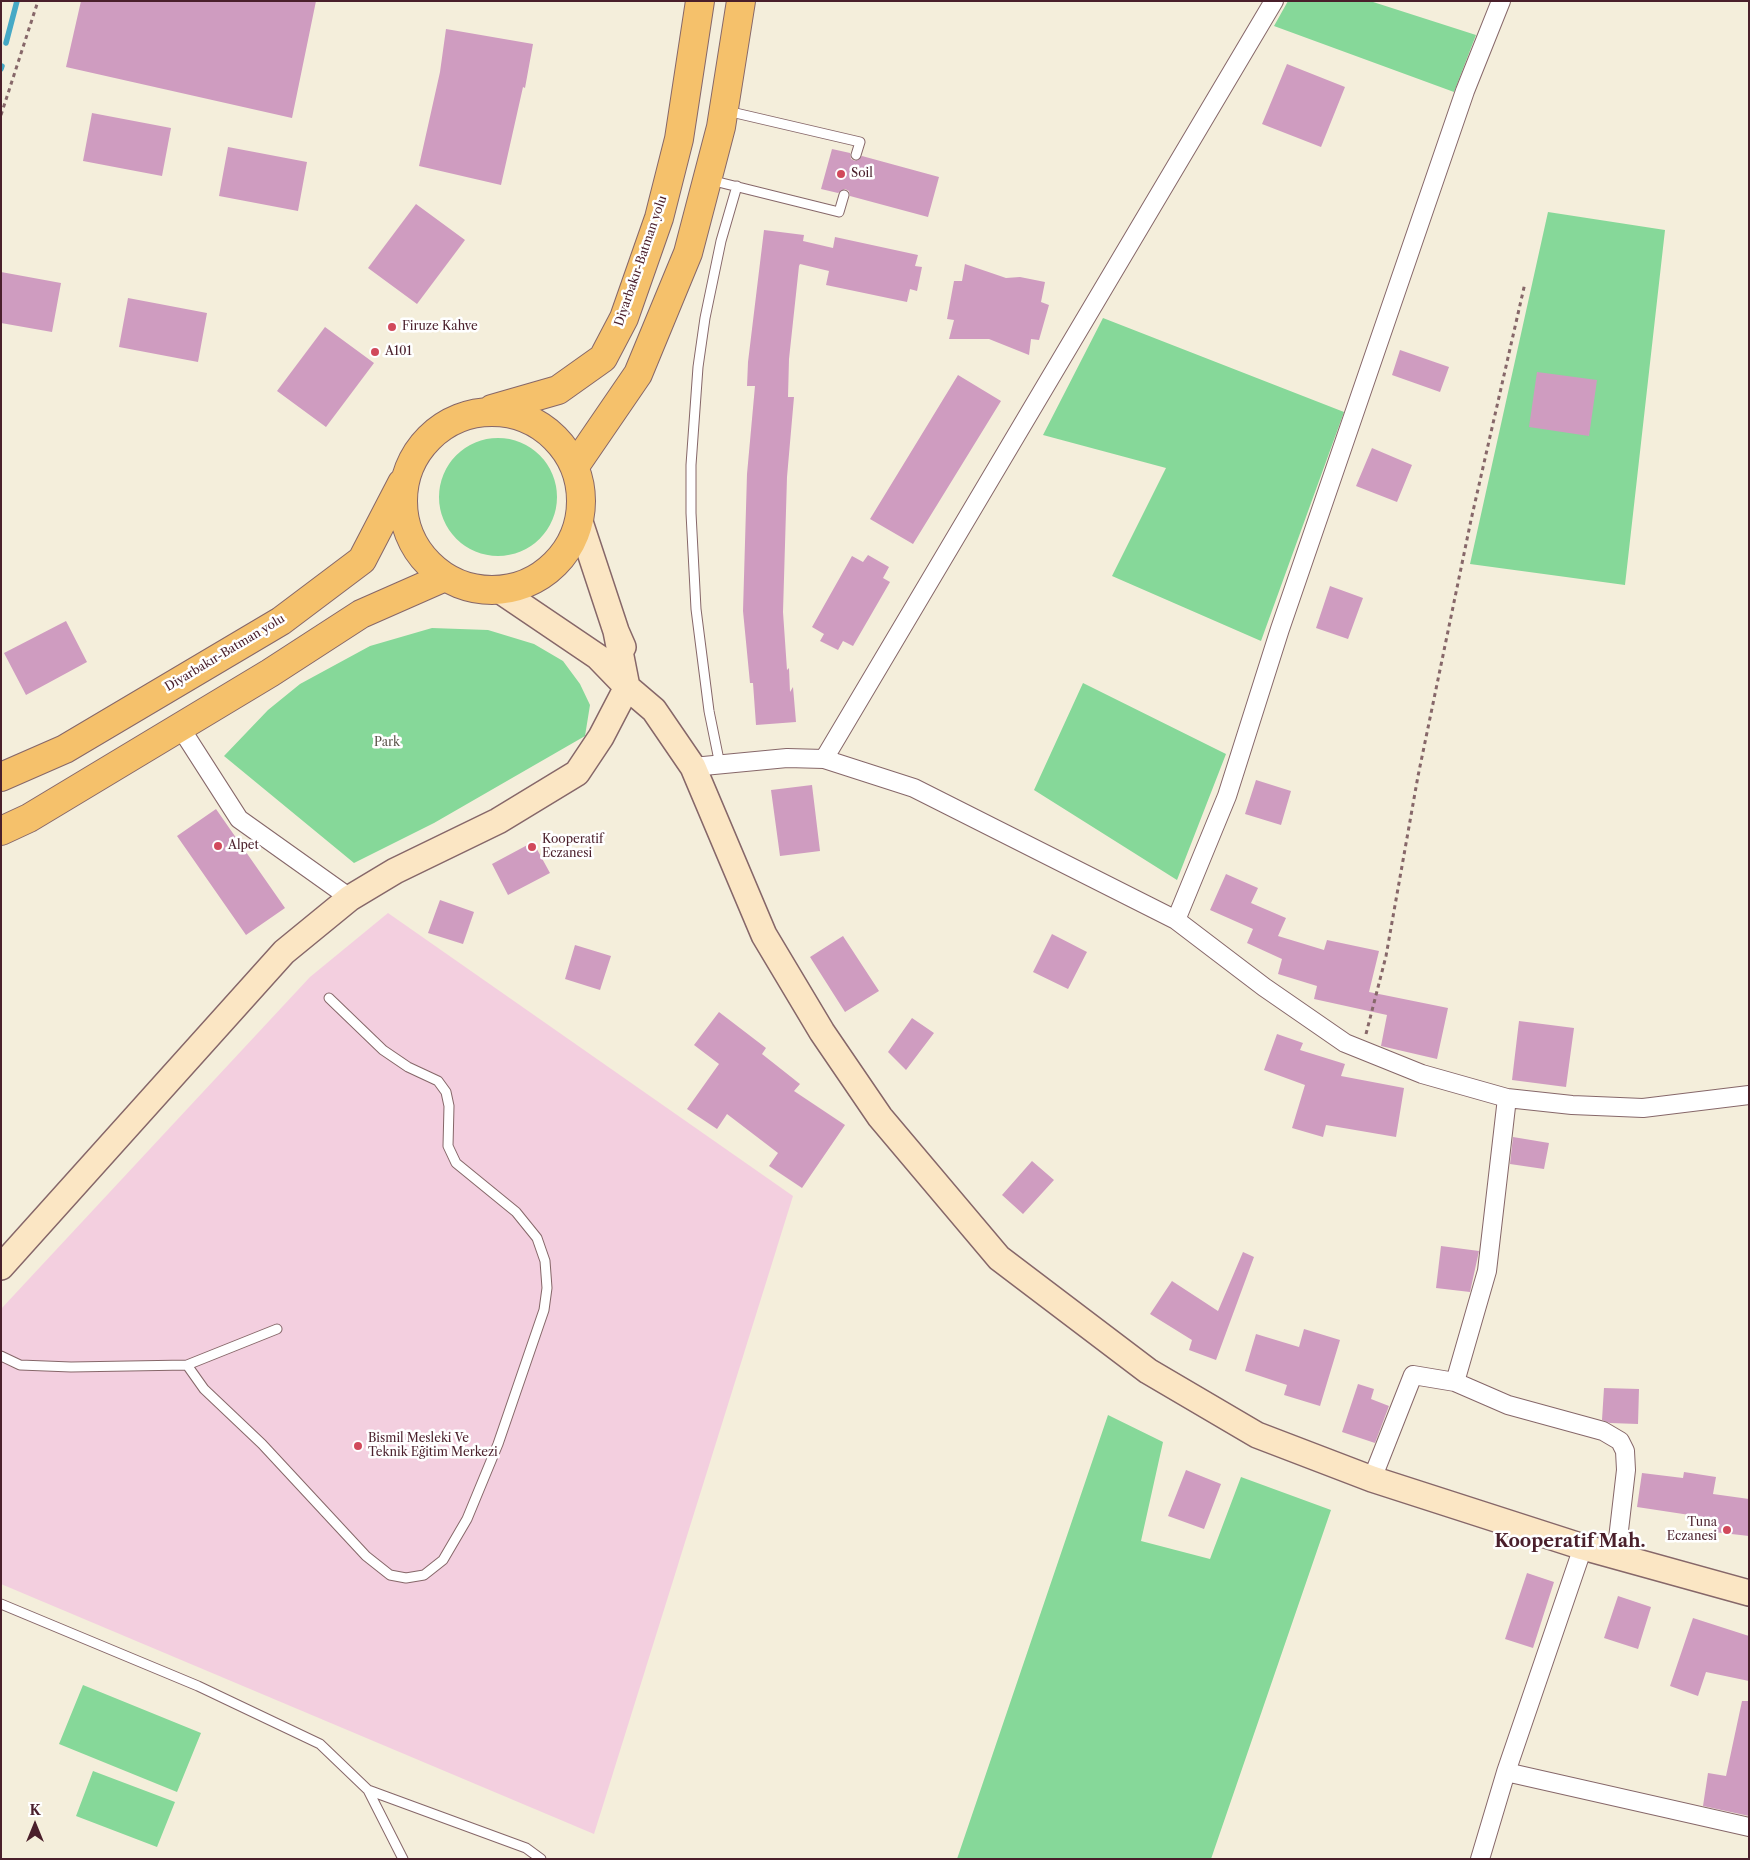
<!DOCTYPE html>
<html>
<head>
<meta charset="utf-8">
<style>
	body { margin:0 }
	#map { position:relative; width:1750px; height:1860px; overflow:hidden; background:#f4eedb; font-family:"Libre Caslon Text",serif }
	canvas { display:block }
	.frame { position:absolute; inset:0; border:2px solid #4a1f2b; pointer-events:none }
	.north { position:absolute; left:10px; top:1800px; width:50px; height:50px; -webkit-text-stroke:4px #fff; paint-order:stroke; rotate:0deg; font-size:14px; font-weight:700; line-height:20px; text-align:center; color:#4a1f2b }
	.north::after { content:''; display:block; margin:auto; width:18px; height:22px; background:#4a1f2b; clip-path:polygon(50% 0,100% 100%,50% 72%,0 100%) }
</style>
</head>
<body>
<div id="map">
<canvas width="1750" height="1860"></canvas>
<div class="frame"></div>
<div class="north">K</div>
</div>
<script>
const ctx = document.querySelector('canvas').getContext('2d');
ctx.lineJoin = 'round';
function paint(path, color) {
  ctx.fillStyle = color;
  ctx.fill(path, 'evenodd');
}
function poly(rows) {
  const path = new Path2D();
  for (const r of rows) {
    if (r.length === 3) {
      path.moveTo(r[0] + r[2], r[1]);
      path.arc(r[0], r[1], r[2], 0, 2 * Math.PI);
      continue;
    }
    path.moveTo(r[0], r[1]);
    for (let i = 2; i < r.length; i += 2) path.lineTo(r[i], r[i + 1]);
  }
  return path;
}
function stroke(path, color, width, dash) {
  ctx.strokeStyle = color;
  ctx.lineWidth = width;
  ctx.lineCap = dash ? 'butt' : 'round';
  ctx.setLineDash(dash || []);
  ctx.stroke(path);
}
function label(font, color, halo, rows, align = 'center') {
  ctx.font = font + ' "Libre Caslon Text",serif';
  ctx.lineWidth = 5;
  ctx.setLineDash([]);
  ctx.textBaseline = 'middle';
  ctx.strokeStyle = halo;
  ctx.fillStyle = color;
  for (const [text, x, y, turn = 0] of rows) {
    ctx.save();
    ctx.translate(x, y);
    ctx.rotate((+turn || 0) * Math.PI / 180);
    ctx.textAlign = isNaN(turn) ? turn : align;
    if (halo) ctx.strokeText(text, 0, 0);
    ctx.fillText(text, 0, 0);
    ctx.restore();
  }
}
paint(poly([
	[388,913,793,1196,594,1834,1,1584,1,1309,310,977]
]), '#f3cfdf');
paint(poly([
	[1288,1,1370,1,1476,35,1454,92,1274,26],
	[1548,212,1665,230,1625,585,1470,564],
	[1103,318,1344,412,1261,641,1112,576,1166,468,1043,435],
	[498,497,59],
	[432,628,488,630,534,644,563,661,580,684,590,705,585,736,434,823,354,863,224,756,268,710,300,684,370,646],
	[1083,683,1226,754,1177,880,1034,790],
	[1108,1415,1163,1442,1141,1541,1210,1559,1241,1477,1331,1510,1211,1859,957,1859],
	[83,1685,201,1733,177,1792,59,1744],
	[93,1771,175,1802,157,1847,76,1816]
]), '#86d899');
stroke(poly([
	[6,43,17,1],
	[1,69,2,66]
]), '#46a9c6', 5.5);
paint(poly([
	[81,1,316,1,292,118,66,67],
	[446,29,533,44,525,88,523,87,501,185,419,166,440,72],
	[1287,64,1345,87,1321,147,1262,124],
	[92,113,171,128,162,176,83,161],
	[228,147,307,162,298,211,219,196],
	[832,149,850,153,851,159,855,161,862,156,939,177,928,217,850,196,849,191,845,189,838,193,821,189],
	[416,204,465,240,417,304,368,268],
	[764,230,804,235,803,241,833,248,835,237,918,255,915,266,922,267,917,291,910,289,907,302,826,285,829,271,800,264,799,266,789,359,788,397,794,397,787,477,783,612,787,670,789,668,790,692,793,687,796,722,756,725,753,683,750,683,743,611,747,474,755,386,747,386,748,362],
	[965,264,1006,278,1020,277,1045,282,1041,302,1049,305,1039,340,1031,339,1029,355,989,339,949,339,954,320,947,319,954,281,962,281],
	[1,272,61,283,52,332,1,323],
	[128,298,207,313,198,362,119,347],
	[325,327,374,363,326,427,277,391],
	[1400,350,1449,367,1440,392,1392,375],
	[1537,372,1597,380,1589,436,1529,427],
	[958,375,1001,401,913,544,870,519],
	[1372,448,1412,465,1397,502,1356,486],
	[868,555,889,567,883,578,890,582,853,646,843,641,838,650,820,641,824,634,812,627,852,556,863,562],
	[1330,586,1363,598,1348,639,1316,628],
	[66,621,87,662,26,695,4,653],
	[1256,780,1291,791,1281,825,1245,814],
	[812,785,820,851,780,856,771,790],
	[216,809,285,908,246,935,177,836],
	[533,842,550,873,508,895,492,864],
	[1226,874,1258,888,1251,903,1286,918,1278,936,1324,950,1327,940,1379,951,1369,992,1448,1008,1437,1059,1381,1046,1387,1015,1314,999,1317,986,1278,974,1282,959,1247,943,1253,929,1210,910],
	[440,900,474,912,463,944,428,933],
	[1052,934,1087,952,1068,989,1033,972],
	[843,936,879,991,845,1012,810,957],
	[575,945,611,956,600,990,565,979],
	[719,1012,766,1048,762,1054,800,1084,794,1091,845,1125,802,1188,769,1166,778,1153,727,1114,717,1129,687,1109,719,1064,694,1045],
	[912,1018,934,1033,906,1070,888,1052],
	[1519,1021,1574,1028,1566,1087,1512,1080],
	[1277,1034,1303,1043,1300,1050,1345,1064,1341,1076,1404,1088,1396,1137,1326,1125,1323,1137,1292,1128,1305,1085,1264,1070],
	[1513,1137,1549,1143,1544,1169,1510,1164],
	[1032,1161,1054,1180,1023,1214,1002,1195],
	[1441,1246,1479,1251,1470,1292,1436,1288],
	[1243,1252,1254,1257,1216,1360,1189,1350,1192,1340,1150,1314,1172,1281,1218,1311],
	[1304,1329,1340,1340,1320,1406,1284,1395,1287,1385,1245,1371,1256,1334,1299,1347],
	[1358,1384,1374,1389,1371,1399,1389,1406,1375,1443,1342,1432],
	[1604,1388,1639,1389,1638,1424,1610,1423,1602,1420],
	[1186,1470,1221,1484,1204,1529,1168,1516],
	[1684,1472,1716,1477,1713,1494,1749,1499,1749,1536,1714,1532,1716,1519,1637,1507,1642,1473,1683,1478],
	[1527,1573,1554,1582,1533,1648,1505,1639],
	[1618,1596,1651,1607,1638,1649,1604,1638],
	[1693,1618,1749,1636,1749,1681,1706,1672,1698,1696,1670,1686],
	[1742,1701,1749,1701,1749,1816,1703,1806,1708,1773,1726,1776]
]), '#cf9cc0');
const lane = poly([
	[727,111,860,142,856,155],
	[710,180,839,212,844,195],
	[720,765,709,711,696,609,691,513,691,465,698,367,705,318,721,241,737,186],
	[1,1356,20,1365,71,1367,187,1365,277,1329],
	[187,1365,204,1389,262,1444,366,1556,390,1575,406,1578,424,1575,443,1560,467,1519,498,1444,544,1310,547,1288,545,1261,537,1238,516,1212,456,1163,448,1146,449,1106,446,1092,438,1081,408,1067,383,1050,329,998],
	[1,1604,198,1686,320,1744,368,1790,403,1859],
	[368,1790,526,1848,541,1859]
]);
const street = poly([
	[180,727,239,819,350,898],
	[824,759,1274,1],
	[693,767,787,758,824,759,914,788,1176,920,1264,987,1345,1043,1422,1074,1507,1098,1572,1105,1643,1108,1749,1095],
	[1176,920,1227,796,1280,629,1465,91,1501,1],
	[1455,1382,1487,1271,1507,1098],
	[1372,1479,1413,1375,1455,1382,1508,1405,1603,1431,1620,1441,1625,1451,1626,1470,1616,1556],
	[1506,1772,1749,1827],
	[1480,1859,1506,1772,1583,1547]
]);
const secondary = poly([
	[580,522,616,631,623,647],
	[499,590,598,657,627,687,654,710,693,767,764,935,822,1032,880,1117,999,1258,1148,1371,1257,1435,1372,1479,1583,1547,1749,1593],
	[1,1267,284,952,350,898,395,871,498,821,577,773,601,737,627,687,616,631]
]);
const highway = poly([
	[492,409,558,390,603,358,624,318,659,218,679,139,700,1],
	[492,501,89],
	[575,466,638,374,688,253,721,127,741,1],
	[1,777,65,749,281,621,362,560,402,483],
	[1,831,29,818,270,673,361,614,445,577]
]);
stroke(lane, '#866769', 11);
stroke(street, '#866769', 20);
stroke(secondary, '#866769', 28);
stroke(highway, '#866769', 30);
stroke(poly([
	[1,115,38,1],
	[1366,1034,1386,956,1418,776,1471,520,1525,283]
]), '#866769', 3, [4, 4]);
stroke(lane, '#fff', 9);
stroke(street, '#fff', 18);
stroke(secondary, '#fbe6c4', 25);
stroke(highway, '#f5c16b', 28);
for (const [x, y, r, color] of [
	[841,174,5,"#d1495b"],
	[392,327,5,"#d1495b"],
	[375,352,5,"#d1495b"],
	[218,846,5,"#d1495b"],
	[532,847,5,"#d1495b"],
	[358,1446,5,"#d1495b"],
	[1727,1530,5,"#d1495b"]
]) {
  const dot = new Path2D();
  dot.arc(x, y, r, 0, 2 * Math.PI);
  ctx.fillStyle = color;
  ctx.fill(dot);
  stroke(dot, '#fff', 2);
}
label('12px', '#4a1f2b', '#fff', [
	["Soil",851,174],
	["Firuze Kahve",402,327],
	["A101",385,352],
	["Kooperatif",542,840],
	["Eczanesi",542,854],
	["Alpet",228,846],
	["Bismil Mesleki Ve",368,1439],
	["Teknik Eğitim Merkezi",368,1453],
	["Tuna",1717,1523,"right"],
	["Eczanesi",1717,1537,"right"]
], 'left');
label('12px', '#4a1f2b', '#fff', [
	["Diyarbakır-Batman yolu",641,261,-71],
	["Diyarbakır-Batman yolu",225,653,-31]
]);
label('12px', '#5c564c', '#fff', [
	["Park",387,743]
]);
label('bold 18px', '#4a1f2b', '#fff', [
	["Kooperatif Mah.",1570,1542]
]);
</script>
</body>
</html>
